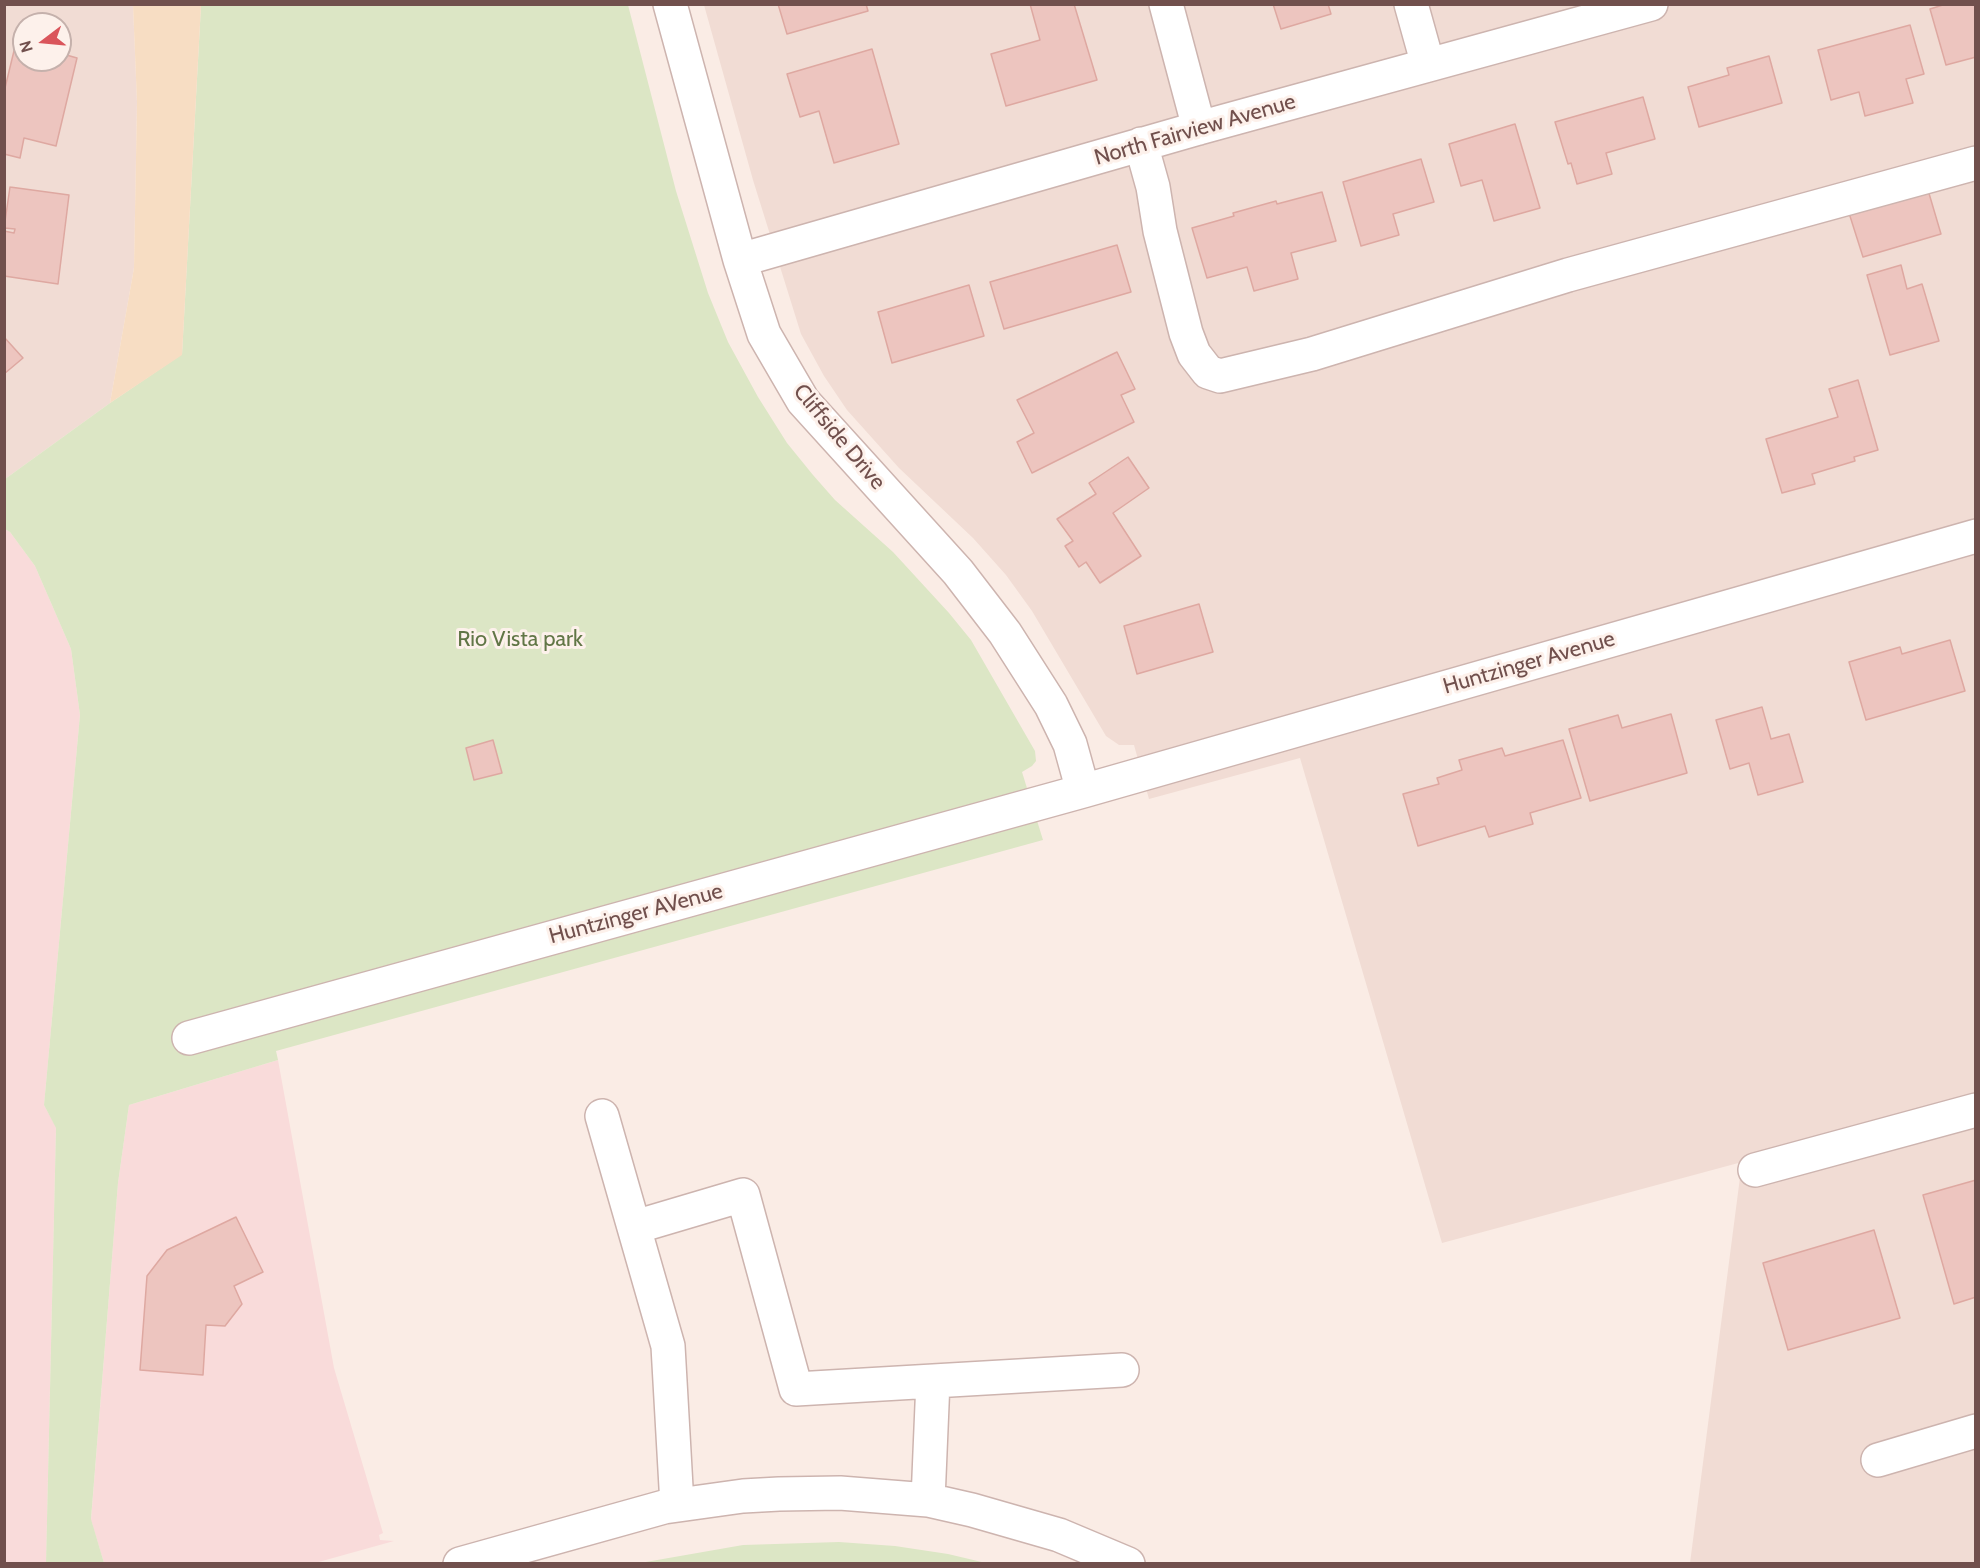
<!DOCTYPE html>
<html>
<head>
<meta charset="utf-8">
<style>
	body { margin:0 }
	#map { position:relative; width:1980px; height:1568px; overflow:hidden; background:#faece5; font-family:Cabin,sans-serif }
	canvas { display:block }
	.frame { position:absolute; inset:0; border:6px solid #71504d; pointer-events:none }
	.north { position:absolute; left:12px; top:12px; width:60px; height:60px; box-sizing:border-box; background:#fdf1eb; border:2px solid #c5b1ac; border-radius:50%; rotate:254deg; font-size:16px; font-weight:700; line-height:24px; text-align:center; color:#71504d }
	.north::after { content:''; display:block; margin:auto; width:21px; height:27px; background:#da555b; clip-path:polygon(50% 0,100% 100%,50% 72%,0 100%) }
</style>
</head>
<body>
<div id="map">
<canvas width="1980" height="1568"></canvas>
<div class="frame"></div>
<div class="north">N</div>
</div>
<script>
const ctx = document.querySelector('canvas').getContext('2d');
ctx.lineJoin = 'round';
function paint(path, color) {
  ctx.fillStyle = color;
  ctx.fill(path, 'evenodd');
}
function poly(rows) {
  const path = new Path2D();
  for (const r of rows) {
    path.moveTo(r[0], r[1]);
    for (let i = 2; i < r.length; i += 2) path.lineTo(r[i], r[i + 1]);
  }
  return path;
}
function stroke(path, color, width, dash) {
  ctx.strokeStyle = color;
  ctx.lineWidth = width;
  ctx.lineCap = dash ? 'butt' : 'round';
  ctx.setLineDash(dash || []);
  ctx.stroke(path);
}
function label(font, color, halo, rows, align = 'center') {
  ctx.font = font + ' Cabin,sans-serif';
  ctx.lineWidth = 6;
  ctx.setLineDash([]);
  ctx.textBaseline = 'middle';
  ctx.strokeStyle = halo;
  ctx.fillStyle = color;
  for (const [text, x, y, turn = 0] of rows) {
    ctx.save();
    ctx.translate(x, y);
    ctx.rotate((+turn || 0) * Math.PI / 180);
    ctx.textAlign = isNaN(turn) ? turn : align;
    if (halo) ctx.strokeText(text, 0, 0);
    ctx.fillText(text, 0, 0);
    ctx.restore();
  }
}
paint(poly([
	[5,5,133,5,137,102,134,268,110,403,5,479],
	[24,24,60,24,60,60,24,60],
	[704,5,1975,5,1975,1563,1690,1563,1742,1162,1442,1243,1300,758,1149,799,1134,745,1119,745,1106,736,1032,611,1006,575,973,538,899,468,847,410,824,376,801,334,753,180]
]), '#f1dcd4');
paint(poly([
	[5,529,10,532,35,566,71,649,80,715,44,1105,56,1127,46,1563,5,1564],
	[278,1060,334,1368,383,1533,379,1535,380,1540,394,1541,315,1563,104,1563,91,1520,118,1183,129,1105]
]), '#f9dbda');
paint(poly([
	[201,5,628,5,676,191,708,293,728,342,758,397,787,443,813,475,835,500,893,552,949,613,971,640,1035,751,1036,761,1032,766,1022,772,1043,840,276,1051,278,1060,129,1105,118,1183,91,1519,104,1563,46,1563,56,1128,44,1105,80,715,71,649,35,566,10,532,5,529,5,479,110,403,182,354],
	[839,1542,895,1546,948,1554,986,1563,640,1563,743,1545]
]), '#dce6c5');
paint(poly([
	[133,5,201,5,182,355,110,403,134,268,137,102]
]), '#f7ddc3');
const building = poly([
	[778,4,866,4,868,11,787,34,778,4],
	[1030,4,1074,4,1097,80,1006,106,991,54,1040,40,1030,4],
	[1273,4,1328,4,1331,14,1281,29,1273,4],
	[1946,4,1976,4,1976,57,1946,65,1930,9,1946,4],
	[21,22,28,24,24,24,24,60,60,60,60,32,68,34,63,54,77,58,56,146,24,138,20,158,4,154,4,92,21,22],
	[1910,25,1924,74,1906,79,1913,103,1865,116,1859,92,1831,100,1818,50,1910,25],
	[872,49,899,144,834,163,819,111,800,117,787,74,872,49],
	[1769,56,1782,103,1699,127,1688,87,1729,75,1727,68,1769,56],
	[1643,97,1655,139,1606,153,1612,174,1577,184,1571,163,1568,164,1555,122,1643,97],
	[1515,124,1540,208,1494,221,1482,180,1461,186,1449,144,1515,124],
	[1421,159,1434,202,1393,214,1399,235,1361,246,1343,182,1421,159],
	[10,187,69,195,58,284,4,276,4,231,14,233,15,229,4,228,10,187],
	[1928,190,1941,234,1863,257,1849,213,1928,190],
	[1322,192,1336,241,1291,253,1298,279,1254,291,1247,267,1207,278,1192,228,1234,216,1233,213,1276,201,1277,204,1322,192],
	[1117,245,1131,292,1004,329,990,282,1117,245],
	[1901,265,1907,289,1922,284,1939,341,1890,355,1867,275,1901,265],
	[969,285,984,336,892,363,878,312,969,285],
	[4,337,23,358,4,374,4,337],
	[1117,352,1135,389,1121,395,1134,422,1032,473,1017,442,1034,433,1017,400,1117,352],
	[1858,380,1878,450,1854,457,1855,461,1812,474,1815,484,1782,493,1766,439,1838,417,1829,389,1858,380],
	[1128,457,1149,488,1113,513,1141,556,1100,583,1086,562,1079,567,1065,546,1073,541,1057,519,1096,494,1089,483,1128,457],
	[1199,604,1213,652,1137,674,1124,626,1199,604],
	[1950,640,1965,691,1866,720,1849,662,1900,647,1902,654,1950,640],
	[1762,707,1771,739,1789,734,1803,782,1758,795,1749,763,1730,769,1716,720,1762,707],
	[1671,714,1687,773,1590,801,1569,729,1618,715,1622,728,1671,714],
	[493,740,502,773,474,780,466,748,493,740],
	[1563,740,1581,798,1530,813,1533,824,1489,837,1485,826,1418,846,1403,794,1439,784,1437,778,1462,770,1459,760,1502,748,1505,756,1563,740],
	[1976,1180,1976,1297,1954,1304,1923,1195,1976,1180],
	[236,1217,263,1272,234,1286,242,1304,225,1326,206,1325,203,1375,140,1370,147,1276,167,1250,236,1217],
	[1874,1230,1900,1318,1788,1350,1763,1263,1874,1230]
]);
paint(building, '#edc5bf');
stroke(building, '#dea8a1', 1.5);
const minor = poly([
	[670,4,740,260,764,334,803,401,958,572,1005,633,1051,705,1070,744,1083,791],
	[1166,4,1199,128],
	[1411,4,1428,65],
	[1141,144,1153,187,1160,231,1186,333,1194,354,1208,372,1220,376,1312,354,1568,275,1976,163],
	[740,260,1199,128,1651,4],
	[189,1038,1083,791,1976,536],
	[602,1116,668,1346,677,1505],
	[1755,1170,1976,1110],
	[635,1227,743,1195,796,1389,1122,1370],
	[1878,1460,1976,1431],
	[928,1500,933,1381],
	[460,1564,664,1507,743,1496,779,1494,840,1493,928,1500,972,1510,1059,1535,1128,1564]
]);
stroke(minor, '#cdb4af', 36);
stroke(minor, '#fff', 33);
label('22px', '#71504d', '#fdf1eb', [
	["North Fairview Avenue",1195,130,-16],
	["Cliffside Drive",839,437,50],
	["Huntzinger Avenue",1529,663,-16],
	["Huntzinger AVenue",636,914,-15]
]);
label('22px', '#617646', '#fdf1eb', [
	["Rio Vista park",520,640]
]);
</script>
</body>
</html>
